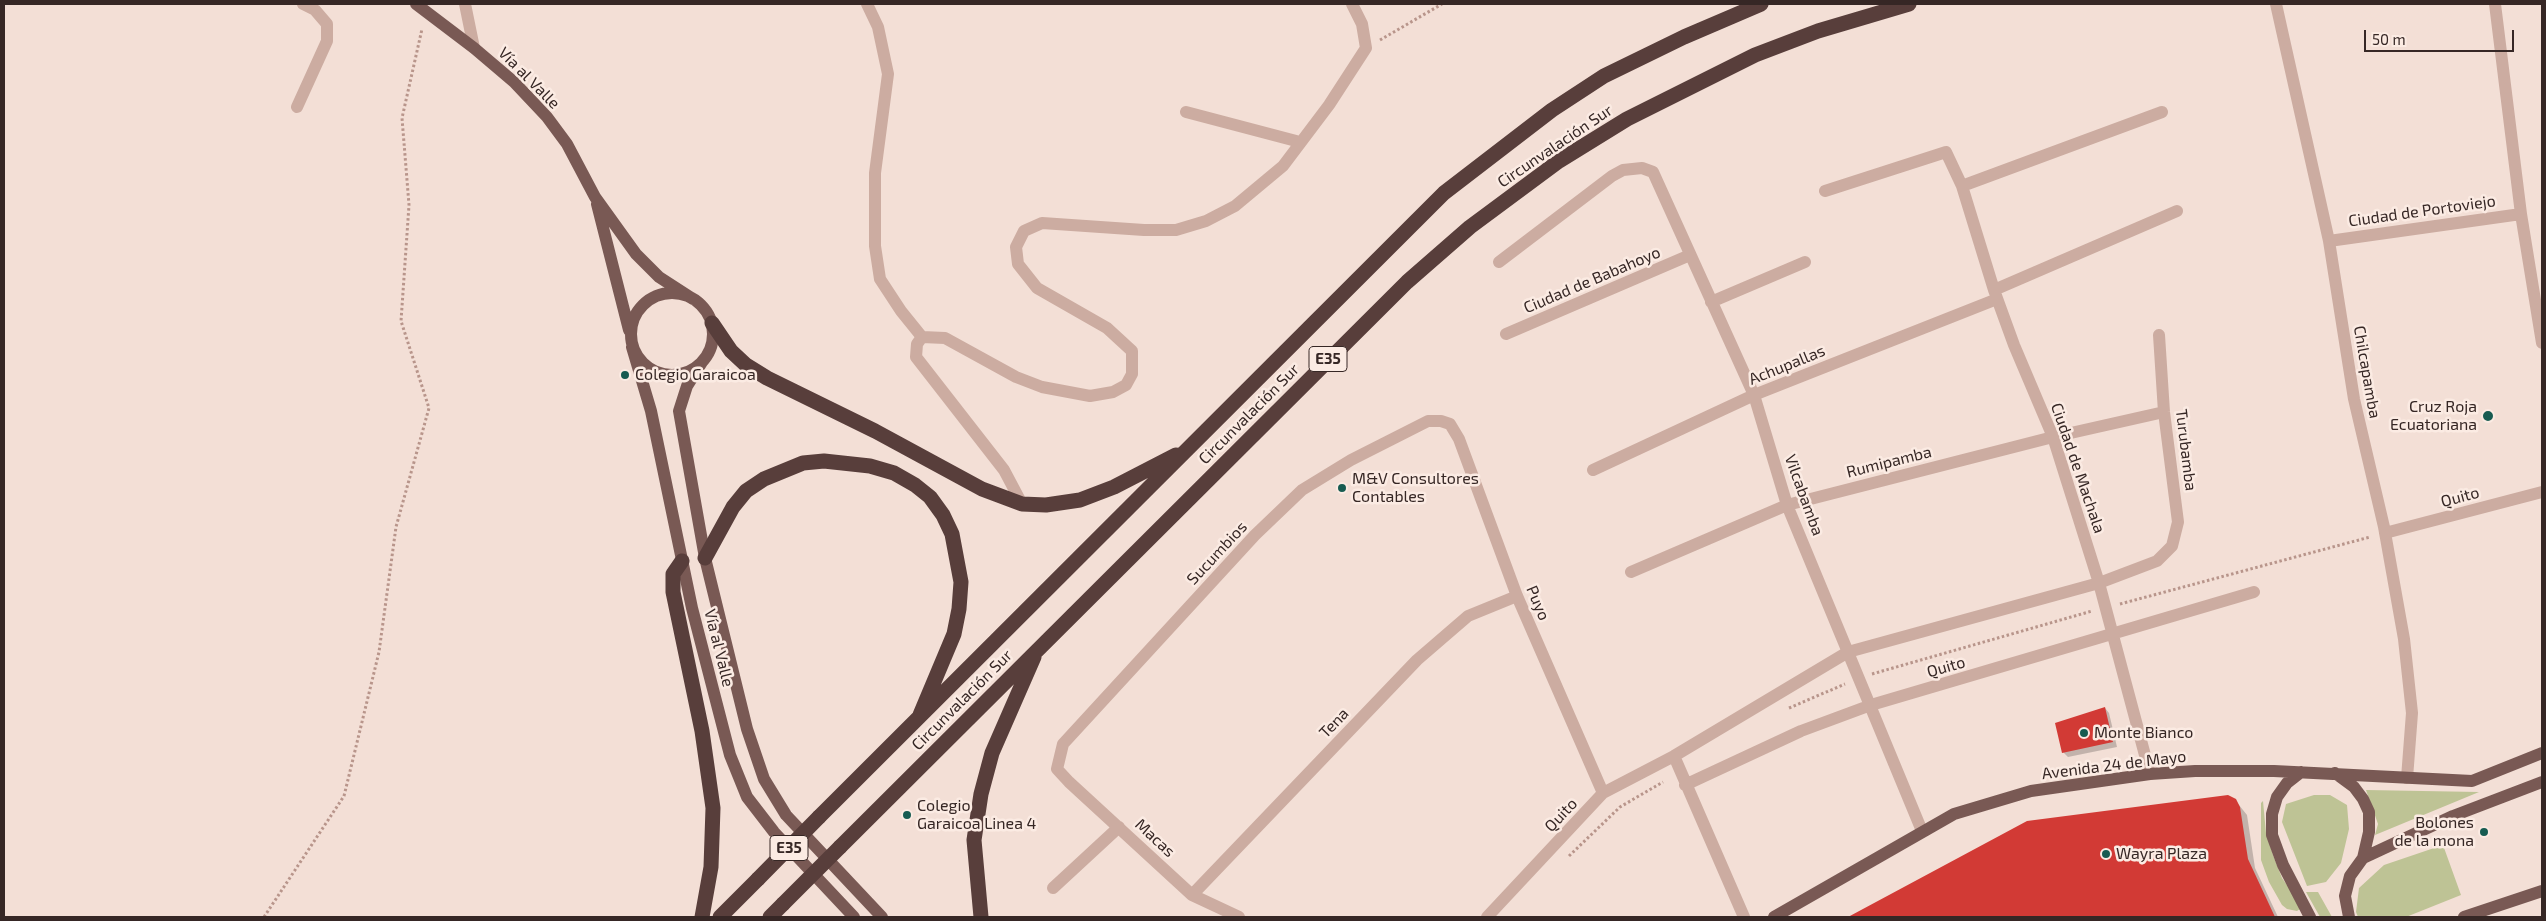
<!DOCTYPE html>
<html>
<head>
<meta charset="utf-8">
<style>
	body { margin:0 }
	#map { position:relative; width:2546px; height:921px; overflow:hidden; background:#f3dfd6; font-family:"Exo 2",sans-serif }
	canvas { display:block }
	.frame { position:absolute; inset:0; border:5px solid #362725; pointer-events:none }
	.scale { position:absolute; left:2364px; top:30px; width:150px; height:22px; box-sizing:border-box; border:2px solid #362725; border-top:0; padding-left:6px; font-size:15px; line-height:18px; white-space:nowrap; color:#362725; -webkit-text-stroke:4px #fbebe3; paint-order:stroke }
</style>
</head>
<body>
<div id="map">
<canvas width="2546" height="921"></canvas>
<div class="frame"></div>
<div class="scale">50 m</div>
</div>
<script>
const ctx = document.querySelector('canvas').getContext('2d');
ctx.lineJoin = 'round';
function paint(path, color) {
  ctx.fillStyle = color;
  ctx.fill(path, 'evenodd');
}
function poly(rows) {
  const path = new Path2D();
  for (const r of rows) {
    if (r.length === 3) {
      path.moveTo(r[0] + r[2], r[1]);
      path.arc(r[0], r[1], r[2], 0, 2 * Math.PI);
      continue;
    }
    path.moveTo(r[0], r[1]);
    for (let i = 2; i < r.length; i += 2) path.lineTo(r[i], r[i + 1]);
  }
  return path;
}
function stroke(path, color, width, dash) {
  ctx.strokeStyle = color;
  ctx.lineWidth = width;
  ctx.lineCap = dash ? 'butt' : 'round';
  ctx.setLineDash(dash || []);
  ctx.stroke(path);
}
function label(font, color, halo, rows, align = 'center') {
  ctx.font = font + ' "Exo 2",sans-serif';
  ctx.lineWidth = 5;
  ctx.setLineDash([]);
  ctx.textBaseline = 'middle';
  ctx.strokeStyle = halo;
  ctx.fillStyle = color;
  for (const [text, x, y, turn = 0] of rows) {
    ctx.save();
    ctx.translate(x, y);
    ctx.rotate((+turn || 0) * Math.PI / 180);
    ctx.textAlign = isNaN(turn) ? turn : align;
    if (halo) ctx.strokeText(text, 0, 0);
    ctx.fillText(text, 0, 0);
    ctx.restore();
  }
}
paint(poly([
	[2366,790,2479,792,2375,835,2378,824],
	[2314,795,2330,795,2347,805,2349,829,2341,863,2326,882,2307,886,2282,822,2286,804],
	[2263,801,2266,833,2273,855,2282,878,2296,898,2300,909,2297,911,2287,909,2282,905,2269,882,2261,860,2261,803],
	[2443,845,2461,895,2406,917,2358,917,2356,912,2359,888,2384,865],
	[2306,892,2318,892,2332,917,2320,917]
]), '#bec395');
paint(poly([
	[2105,708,2109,713,2117,747,2068,757,2063,752],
	[2235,800,2247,815,2255,868,2278,917,1851,917,2027,822]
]), '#0003');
paint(poly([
	[2105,707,2113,742,2062,753,2055,723],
	[2228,795,2236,799,2240,807,2248,859,2275,917,1848,917,2027,821]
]), '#d23a35');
stroke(poly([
	[1380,40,1442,4],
	[2120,604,2370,537],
	[1872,674,2092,611],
	[1789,708,1845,684],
	[1569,856,1620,807,1663,782],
	[264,917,344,796,379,652,396,527,429,408,401,321,409,205,402,118,422,29]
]), '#b8958b', 3, [2.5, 2.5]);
stroke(poly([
	[465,4,474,48],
	[867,4,878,27,888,74,875,173,875,246,880,279,901,311,922,337],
	[2276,4,2329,241,2354,399,2384,527,2404,639,2412,713,2407,778],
	[2495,4,2521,214,2542,343],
	[297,107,327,41,327,24,315,10,303,4],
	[1186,112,1300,142],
	[1962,186,2162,112],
	[1825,191,1946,152,1962,186,1994,290,2014,345,2053,437,2099,583,2150,774],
	[2329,241,2521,214],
	[1499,262,1612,176,1623,170,1642,168,1653,172,1754,395,1787,505,1922,831],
	[1994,290,2177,211],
	[1711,302,1805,262],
	[1506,334,1690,255],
	[1593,470,1754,395,1997,299],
	[1022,504,1004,470,916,357,917,344,922,337,945,338,1016,377,1042,387,1090,396,1113,392,1126,385,1132,374,1132,351,1107,328,1037,288,1018,264,1016,247,1024,231,1042,223,1144,230,1176,230,1206,221,1235,206,1283,166,1329,105,1366,48,1362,24,1352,4],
	[2385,533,2542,492],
	[1631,572,1787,505,2053,437,2164,412],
	[1674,756,1744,917],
	[1685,785,1801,731,1871,705,2254,592],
	[1053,888,1119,827],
	[1192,895,1417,660,1468,616,1517,596],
	[1239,917,1192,895,1069,782,1057,769,1063,744,1255,535,1302,490,1351,460,1428,421,1441,421,1450,424,1459,439,1517,596,1603,793],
	[1487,917,1603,793,1674,756,1848,652,2099,583,2157,561,2172,546,2178,522,2164,412,2159,335]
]), '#ccaca1', 12);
stroke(poly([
	[416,4,474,48,514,82,547,117,567,144,595,197,636,254,659,277,693,299],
	[597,204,629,330],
	[672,334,41],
	[632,347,651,411,692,608,730,755,747,797,774,832,854,917],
	[702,362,687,386,679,411,705,558,747,729,764,779,786,815,882,917],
	[2301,772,2287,783,2277,797,2272,814,2272,835,2283,865,2310,917],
	[2335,773,2354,787,2363,799,2369,812,2369,832,2363,858,2350,876,2345,896,2349,917],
	[2363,858,2453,816,2542,782],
	[1774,917,1954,814,2031,791,2150,774,2195,771,2274,771,2472,781,2542,753],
	[2464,917,2542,891]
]), '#795954', 12);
stroke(poly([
	[712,323,731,351,746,365,767,378,875,431,982,489,1022,504,1046,505,1080,500,1114,487,1176,455],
	[705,558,733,507,746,491,764,479,803,463,824,461,870,466,894,473,915,485,930,497,943,515,952,534,961,582,959,609,954,634,920,715],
	[682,561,673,574,673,592,702,731,713,808,711,867,702,917],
	[819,817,1444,193,1552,110,1604,76,1684,37,1761,4],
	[840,847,1407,282,1470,227,1559,161,1627,119,1755,55,1818,31,1909,4],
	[720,917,758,879],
	[770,917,783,904],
	[981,917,974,840,981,794,992,753,1034,657]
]), '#583e3b', 15);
stroke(poly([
	[758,879,819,817],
	[783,904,840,847]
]), '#583e3b', 15);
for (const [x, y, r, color] of [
	[625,375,5,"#175b51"],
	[2488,416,6,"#175b51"],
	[1342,488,5,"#175b51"],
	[2084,733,5,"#175b51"],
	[907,815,5,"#175b51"],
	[2484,832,5,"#175b51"],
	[2106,854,5,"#175b51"]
]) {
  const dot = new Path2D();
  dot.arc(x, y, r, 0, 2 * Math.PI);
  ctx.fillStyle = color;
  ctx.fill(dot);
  stroke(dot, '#fbebe3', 2);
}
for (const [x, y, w] of [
	[1328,359,38],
	[789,848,38]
]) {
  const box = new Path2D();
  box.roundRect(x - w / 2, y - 12.5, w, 25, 4);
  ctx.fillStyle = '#fbebe3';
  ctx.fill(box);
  stroke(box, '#362725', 1);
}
label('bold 15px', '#362725', null, [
	["E35",1328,359],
	["E35",789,848]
]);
label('16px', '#362725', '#fbebe3', [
	["Vía al Valle",529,78,45],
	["Circunvalación Sur",1555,146,-34],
	["Ciudad de Portoviejo",2422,211,-8],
	["Ciudad de Babahoyo",1592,280,-23],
	["Achupallas",1787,365,-22],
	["Chilcapamba",2367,372,80],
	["Circunvalación Sur",1249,414,-45],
	["Turubamba",2186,450,83],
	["Rumipamba",1889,462,-14],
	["Ciudad de Machala",2078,468,71],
	["Vilcabamba",1804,495,70],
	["Quito",2460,497,-15],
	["Sucumbios",1217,553,-47],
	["Puyo",1538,603,67],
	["Vía al Valle",719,648,76],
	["Quito",1946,667,-16],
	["Circunvalación Sur",962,700,-45],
	["Tena",1334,723,-46],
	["Avenida 24 de Mayo",2114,765,-7],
	["Quito",1561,815,-47],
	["Macas",1155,838,43]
]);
label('16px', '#362725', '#fbebe3', [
	["Colegio Garaicoa",635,375],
	["Cruz Roja",2477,407,"right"],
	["Ecuatoriana",2477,425,"right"],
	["M&V Consultores",1352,479],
	["Contables",1352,497],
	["Monte Bianco",2094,733],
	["Colegio",917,806],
	["Garaicoa Linea 4",917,824],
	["Bolones",2474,823,"right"],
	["de la mona",2474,841,"right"],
	["Wayra Plaza",2116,854]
], 'left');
</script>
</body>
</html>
